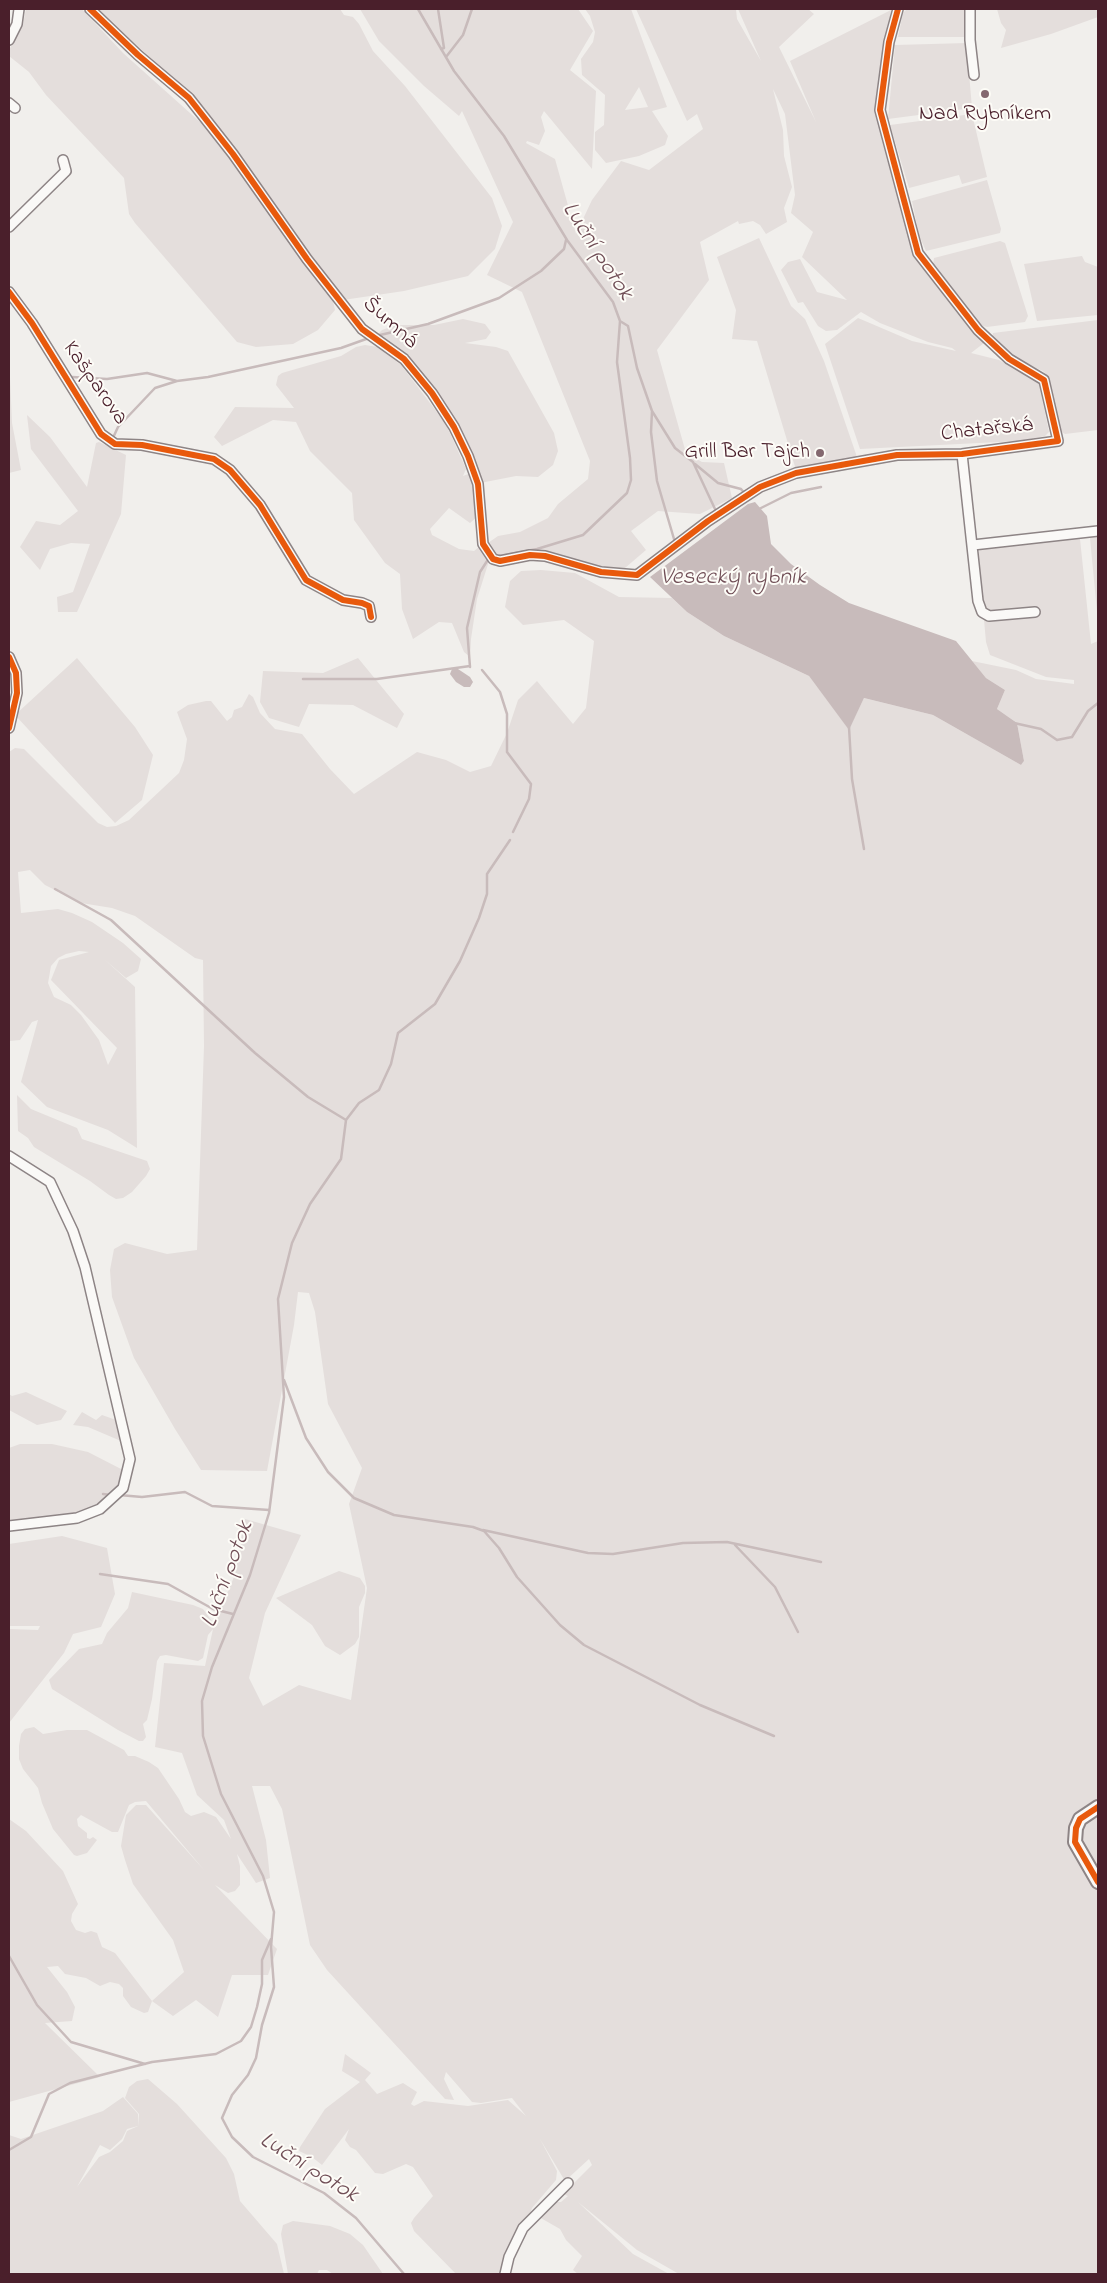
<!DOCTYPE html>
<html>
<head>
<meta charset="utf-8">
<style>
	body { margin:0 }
	#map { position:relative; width:1107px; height:2283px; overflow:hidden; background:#f1efec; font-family:"Indie Flower",sans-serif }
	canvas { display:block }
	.frame { position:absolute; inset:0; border:10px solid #4a1f2b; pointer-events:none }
</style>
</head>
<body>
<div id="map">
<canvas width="1107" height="2283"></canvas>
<div class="frame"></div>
</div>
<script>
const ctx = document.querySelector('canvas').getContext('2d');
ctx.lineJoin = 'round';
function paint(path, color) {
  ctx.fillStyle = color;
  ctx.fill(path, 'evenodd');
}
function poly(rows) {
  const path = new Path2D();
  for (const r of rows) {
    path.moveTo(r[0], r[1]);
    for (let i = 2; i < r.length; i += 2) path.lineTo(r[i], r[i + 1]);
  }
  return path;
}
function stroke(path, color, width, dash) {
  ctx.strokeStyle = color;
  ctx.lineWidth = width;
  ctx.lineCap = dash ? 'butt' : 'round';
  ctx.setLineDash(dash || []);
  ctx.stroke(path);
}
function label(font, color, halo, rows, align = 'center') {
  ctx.font = font + ' "Indie Flower",sans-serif';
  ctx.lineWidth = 4;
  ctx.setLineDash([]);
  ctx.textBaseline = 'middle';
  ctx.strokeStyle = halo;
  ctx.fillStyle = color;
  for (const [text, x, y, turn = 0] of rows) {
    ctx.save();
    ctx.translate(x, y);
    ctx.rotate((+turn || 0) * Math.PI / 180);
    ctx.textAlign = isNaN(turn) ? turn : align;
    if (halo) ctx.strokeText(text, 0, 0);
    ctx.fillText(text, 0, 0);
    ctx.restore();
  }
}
paint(poly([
	[26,9,82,9,123,53,209,130,333,301,335,310,318,330,293,344,256,347,237,342,135,223,129,214,124,178,46,95,29,72,9,56,9,50,23,24],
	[96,9,340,9,344,15,353,17,359,24,373,51,405,86,492,198,502,226,495,249,468,276,404,291,343,300,197,102,181,85],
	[360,9,578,9,593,31,570,70,596,91,592,169,544,111,541,117,545,131,539,145,527,141,526,143,555,159,576,234,592,200,621,161,649,170,703,129,697,114,687,121,636,9,736,9,737,19,761,61,738,9,808,9,814,14,779,47,816,122,790,61,891,10,883,61,880,125,911,247,929,273,984,343,971,353,999,360,1017,371,1035,379,1039,384,1049,432,1045,436,1019,441,860,449,825,344,858,318,912,341,956,351,952,348,928,342,880,323,861,312,837,330,826,331,818,326,803,302,798,303,781,270,788,262,800,259,817,292,847,300,802,257,813,232,791,213,795,195,785,114,773,89,783,130,784,156,792,187,784,208,787,222,766,234,760,225,753,221,739,224,738,221,700,242,709,280,657,350,686,453,702,462,724,463,732,498,700,514,658,511,631,531,646,550,625,568,603,569,525,554,493,556,488,543,498,536,520,532,548,518,558,504,588,479,590,461,522,292,487,275,513,222,462,111,459,116,424,86,379,41],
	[585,9,631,9,667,107,652,111,668,136,665,145,639,156,606,163,595,150,595,132,604,125,605,95,582,75,581,59,593,42,595,32,590,16],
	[639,87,648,107,625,110],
	[907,9,966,9,967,37,898,37,903,13],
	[997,9,1098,9,1098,17,1051,34,1001,48,1006,30,1001,23],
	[967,43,972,72,969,73,972,108,888,119,895,45],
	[972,114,987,177,962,184,959,175,909,188,890,125],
	[987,180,1001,229,1000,233,926,251,919,235,912,201],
	[759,238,791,306,805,319,824,361,857,457,796,470,757,341,732,339,736,310,717,257],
	[1000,241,1005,243,1028,316,1025,322,987,327,980,325,960,303,933,265,934,258],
	[1082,256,1085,262,1098,267,1098,315,1037,321,1024,264],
	[463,319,485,324,491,332,486,339,465,343,496,347,508,351,554,433,558,451,553,465,538,477,516,476,480,483,435,392,402,351,376,336,382,330,396,325,434,325],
	[1098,320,1098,430,1065,434,1059,430,1049,378,1043,371,1012,358,992,338,993,333],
	[365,345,378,347,401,365,446,424,466,469,463,476,471,473,476,493,478,516,470,523,449,508,430,529,432,535,459,549,474,551,480,546,489,561,477,599,471,639,470,657,464,652,452,623,439,622,413,639,402,609,400,574,385,563,354,520,352,493,310,451,296,422,273,420,222,446,214,437,235,407,294,408,276,385,278,376,282,373,341,356,356,347],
	[9,355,12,423,21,470,9,473],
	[27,415,50,437,87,487,96,443,99,442,126,455,121,514,77,612,58,612,57,597,73,592,90,544,71,543,50,549,40,570,20,547,36,521,60,525,78,511,31,449],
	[1098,535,1098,622,1090,538],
	[1075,537,1080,539,1091,644,1098,641,1098,2274,679,2274,637,2250,578,2202,633,2254,669,2274,578,2274,573,2270,582,2256,566,2240,560,2229,539,2217,555,2202,561,2202,568,2196,563,2194,592,2165,589,2159,565,2181,540,2139,557,2171,556,2180,532,2208,529,2217,513,2237,502,2274,456,2274,414,2231,411,2223,414,2218,433,2196,413,2167,406,2164,383,2174,375,2173,356,2150,350,2147,345,2140,349,2129,322,2165,312,2157,299,2151,300,2147,325,2109,360,2082,342,2071,345,2054,371,2073,365,2080,377,2094,403,2083,417,2092,411,2104,414,2106,424,2101,468,2106,508,2100,526,2116,512,2098,481,2103,472,2102,446,2072,444,2079,454,2100,445,2099,327,1970,310,1945,282,1809,270,1786,252,1786,266,1840,270,1878,256,1883,237,1854,240,1866,240,1885,235,1891,228,1893,215,1885,277,1949,268,1975,232,1975,218,2017,196,2000,173,2016,152,2001,148,2012,144,2013,131,2007,123,1996,123,1988,119,1984,110,1982,100,1986,86,1978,65,1974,58,1966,47,1967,67,1992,75,2007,72,2021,45,2023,100,2077,9,2102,9,1819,26,1831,63,1871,78,1904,72,1914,71,1921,76,1930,85,1933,91,1931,97,1933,102,1947,115,1953,152,2001,184,1972,173,1940,133,1884,125,1860,121,1846,126,1815,136,1805,146,1805,204,1870,146,1801,135,1802,129,1805,118,1832,112,1832,81,1815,77,1819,78,1826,87,1833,87,1838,90,1839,93,1837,97,1840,87,1853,77,1856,74,1855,53,1829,42,1803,38,1788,23,1769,19,1759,19,1746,21,1734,25,1729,34,1727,43,1734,67,1730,87,1730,124,1750,128,1756,135,1756,149,1762,158,1768,179,1799,185,1812,191,1816,204,1812,216,1817,231,1839,224,1820,197,1795,182,1753,155,1747,164,1663,205,1666,213,1629,208,1635,203,1658,198,1661,166,1655,160,1656,157,1661,152,1699,147,1720,143,1724,146,1737,143,1741,139,1741,118,1730,52,1689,49,1680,79,1649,102,1644,107,1633,128,1608,132,1592,193,1605,203,1609,214,1624,234,1577,245,1519,301,1535,265,1613,249,1678,263,1706,299,1685,351,1700,367,1588,349,1504,362,1468,328,1404,315,1312,309,1293,298,1292,294,1325,267,1471,201,1470,175,1429,134,1358,112,1297,110,1270,114,1249,125,1243,167,1254,197,1250,204,1046,203,960,195,958,135,916,112,908,81,903,45,885,30,870,18,872,21,913,58,909,72,913,92,922,123,943,141,959,138,971,126,978,104,959,135,987,137,1148,108,1130,47,1107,21,1082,38,1020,32,1022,20,1040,9,1041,9,752,15,748,24,749,98,823,107,827,116,826,129,820,179,773,184,760,187,739,177,712,188,705,206,701,211,701,227,721,232,717,234,710,242,707,249,694,253,697,260,713,275,729,302,734,330,769,354,794,417,752,446,760,470,772,491,766,507,733,518,700,537,681,573,724,586,708,594,641,564,620,523,625,505,607,510,581,521,571,541,570,575,573,619,597,672,598,687,612,724,636,809,676,849,729,864,698,933,715,1021,765,1024,761,1017,723,997,709,1005,690,986,678,972,661,1016,670,1036,679,1074,684,1074,680,1046,677,990,655,986,642,978,553,981,548],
	[79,951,89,952,59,960,51,980,117,1048,108,1065,99,1040,81,1015,71,1005,54,997,48,983,51,966,58,958,66,954],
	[77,658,135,727,153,755,142,800,115,823,15,715],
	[358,658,404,714,397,728,353,705,309,704,299,727,269,718,260,702,263,671,323,673],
	[17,1095,31,1109,77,1128,82,1139,147,1161,150,1169,146,1176,132,1192,123,1198,116,1199,109,1195,90,1181,34,1147,28,1138,18,1131],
	[26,1392,67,1411,61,1420,37,1425,9,1410,9,1394,12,1396],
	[82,1412,96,1420,102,1415,116,1420,121,1441,88,1427,73,1425],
	[20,1444,52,1444,88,1452,123,1470,121,1483,103,1501,82,1513,60,1518,9,1523,9,1448],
	[62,1536,107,1548,115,1594,101,1627,73,1634,64,1653,9,1723,9,1629,38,1630,40,1626,9,1626,9,1544],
	[339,1571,360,1578,365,1586,365,1593,359,1607,359,1637,355,1644,340,1655,325,1646,312,1625,276,1598],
	[148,2079,177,2104,226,2158,234,2174,240,2201,277,2244,284,2274,9,2274,9,2135,21,2139,103,2111,123,2097,138,2114,139,2126,139,2114,125,2098,129,2087,137,2081],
	[138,2126,127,2131,123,2141,110,2152,99,2157,77,2187,100,2145,110,2150,122,2139,127,2129],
	[293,2221,330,2226,350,2234,363,2245,383,2274,333,2274,327,2270,319,2270,317,2274,288,2274,281,2234,283,2225]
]), '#e4dedc');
paint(poly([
	[755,502,767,516,771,544,791,564,820,585,849,603,956,641,986,678,1005,690,997,709,1017,723,1024,761,1021,765,933,715,864,698,849,730,809,676,724,636,687,612,650,577,748,504],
	[452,669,458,669,470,677,473,682,470,687,464,687,456,682,450,674]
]), '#c8bbbb');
stroke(poly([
	[418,9,454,71,504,136,567,240,613,302,620,321,617,362,630,458,631,480,627,493,583,535,537,549,499,556],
	[438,9,444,48,441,49],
	[446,57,463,35,472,9],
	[620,321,628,326,637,368,652,411,675,448,693,462,715,509],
	[380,335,428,324,499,298,541,271,564,249,566,240],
	[72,377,107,379,147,373,177,381,208,377,341,348,369,338],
	[652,411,651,432,657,481,674,539],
	[112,440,118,427,155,388,177,381],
	[695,464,718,483,741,489,745,494],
	[759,509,791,493,821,487],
	[470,667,467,628,480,572,489,558],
	[482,670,500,692,507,714,507,752,531,784,529,799,513,832],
	[303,679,377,679,470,666],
	[1014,723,1041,729,1057,740,1072,737,1088,711,1098,703],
	[849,727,852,779,864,849],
	[55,889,111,920,255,1053,308,1097,346,1120],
	[284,1380,306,1438,328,1472,354,1498,394,1515,473,1527,484,1531,499,1548,517,1577,560,1625,584,1645,700,1705,774,1736],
	[103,1494,111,1495],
	[119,1495,142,1497,185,1492,212,1506,269,1510],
	[483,1530,588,1553,613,1554,683,1543,727,1542,821,1562],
	[735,1545,775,1587,798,1632],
	[100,1574,168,1584,213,1609,233,1614],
	[9,1956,37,2005,71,2042,145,2064],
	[9,2150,31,2137,49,2094,70,2083,152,2062,216,2054,241,2041,251,2027,257,2007,262,1984,262,1960,271,1939],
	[404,2274,356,2218,324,2193,253,2157,232,2137,222,2118,232,2095,248,2075,256,2058,262,2025,274,1987,271,1947,274,1912,263,1876,221,1794,203,1736,202,1701,212,1667,250,1575,269,1513,284,1397,278,1299,292,1243,310,1204,341,1159,346,1120,359,1103,379,1090,391,1064,398,1033,435,1004,460,961,479,918,487,894,487,874,510,840]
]), '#c8bbbb', 2.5);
const street = poly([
	[90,9,138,55,189,98,233,154,307,259,362,329,404,359,432,393,454,427,468,456,478,484,483,544,493,559,500,561,530,555,545,556,601,572,637,575,708,521,760,487,796,473,897,455,962,454,1058,441,1044,380,1009,359,978,330,918,253,880,110,889,42,898,9],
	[970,9,970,40,974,75],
	[9,40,17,24,19,9],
	[9,103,15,108],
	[9,227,66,171,63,160],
	[9,292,32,323,101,434,115,444,142,445,214,459,230,470,260,505,306,580,343,600,362,603,369,606,371,617],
	[962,454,978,601,982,612,989,616,1035,612],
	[973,545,1098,531],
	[9,657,16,673,17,693,9,728],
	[9,1156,50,1182,73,1231,85,1267,130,1459,123,1488,100,1509,77,1518,9,1526],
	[505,2274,509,2257,523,2228,568,2183]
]);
const secondary = poly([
	[1098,1807,1080,1819,1076,1828,1075,1842,1098,1882]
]);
stroke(street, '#8d8485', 12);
stroke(secondary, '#8d8485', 16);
stroke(street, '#faf9f7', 9);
stroke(secondary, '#faf9f7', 12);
stroke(poly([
	[90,9,138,55,189,98,233,154,307,259,362,329,404,359,432,393,454,427,468,456,478,484,483,544,493,559,500,561,530,555,545,556,601,572,637,575,708,521,760,487,796,473,897,455,962,454,1058,441,1044,380,1009,359,978,330,918,253,880,110,889,42,898,9],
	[9,292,32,323,101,434,115,444,142,445,214,459,230,470,260,505,306,580,343,600,362,603,369,606,371,617],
	[9,657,16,673,17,693,9,728],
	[1098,1807,1080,1819,1076,1828,1075,1842,1098,1882]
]), '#e8590c', 6);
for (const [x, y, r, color] of [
	[985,94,5,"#84686f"],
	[820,453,5,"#84686f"]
]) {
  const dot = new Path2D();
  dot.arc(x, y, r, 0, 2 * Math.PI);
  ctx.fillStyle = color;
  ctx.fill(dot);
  stroke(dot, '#fdfcf7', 2);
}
label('22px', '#4a1f2b', '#fdfcf7', [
	["Nad Rybníkem",985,115],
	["Grill Bar Tajch",810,453,"right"]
]);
label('22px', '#4a1f2b', '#fdfcf7', [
	["Šumná",389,324,42],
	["Kašparova",94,384,55],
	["Chatařská",987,431,-6]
]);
label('italic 24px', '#704e56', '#fdfcf7', [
	["Luční potok",596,252,57],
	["Vesecký rybník",733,579],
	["Luční potok",229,1575,-70],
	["Luční potok",308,2169,32]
]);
</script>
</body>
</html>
